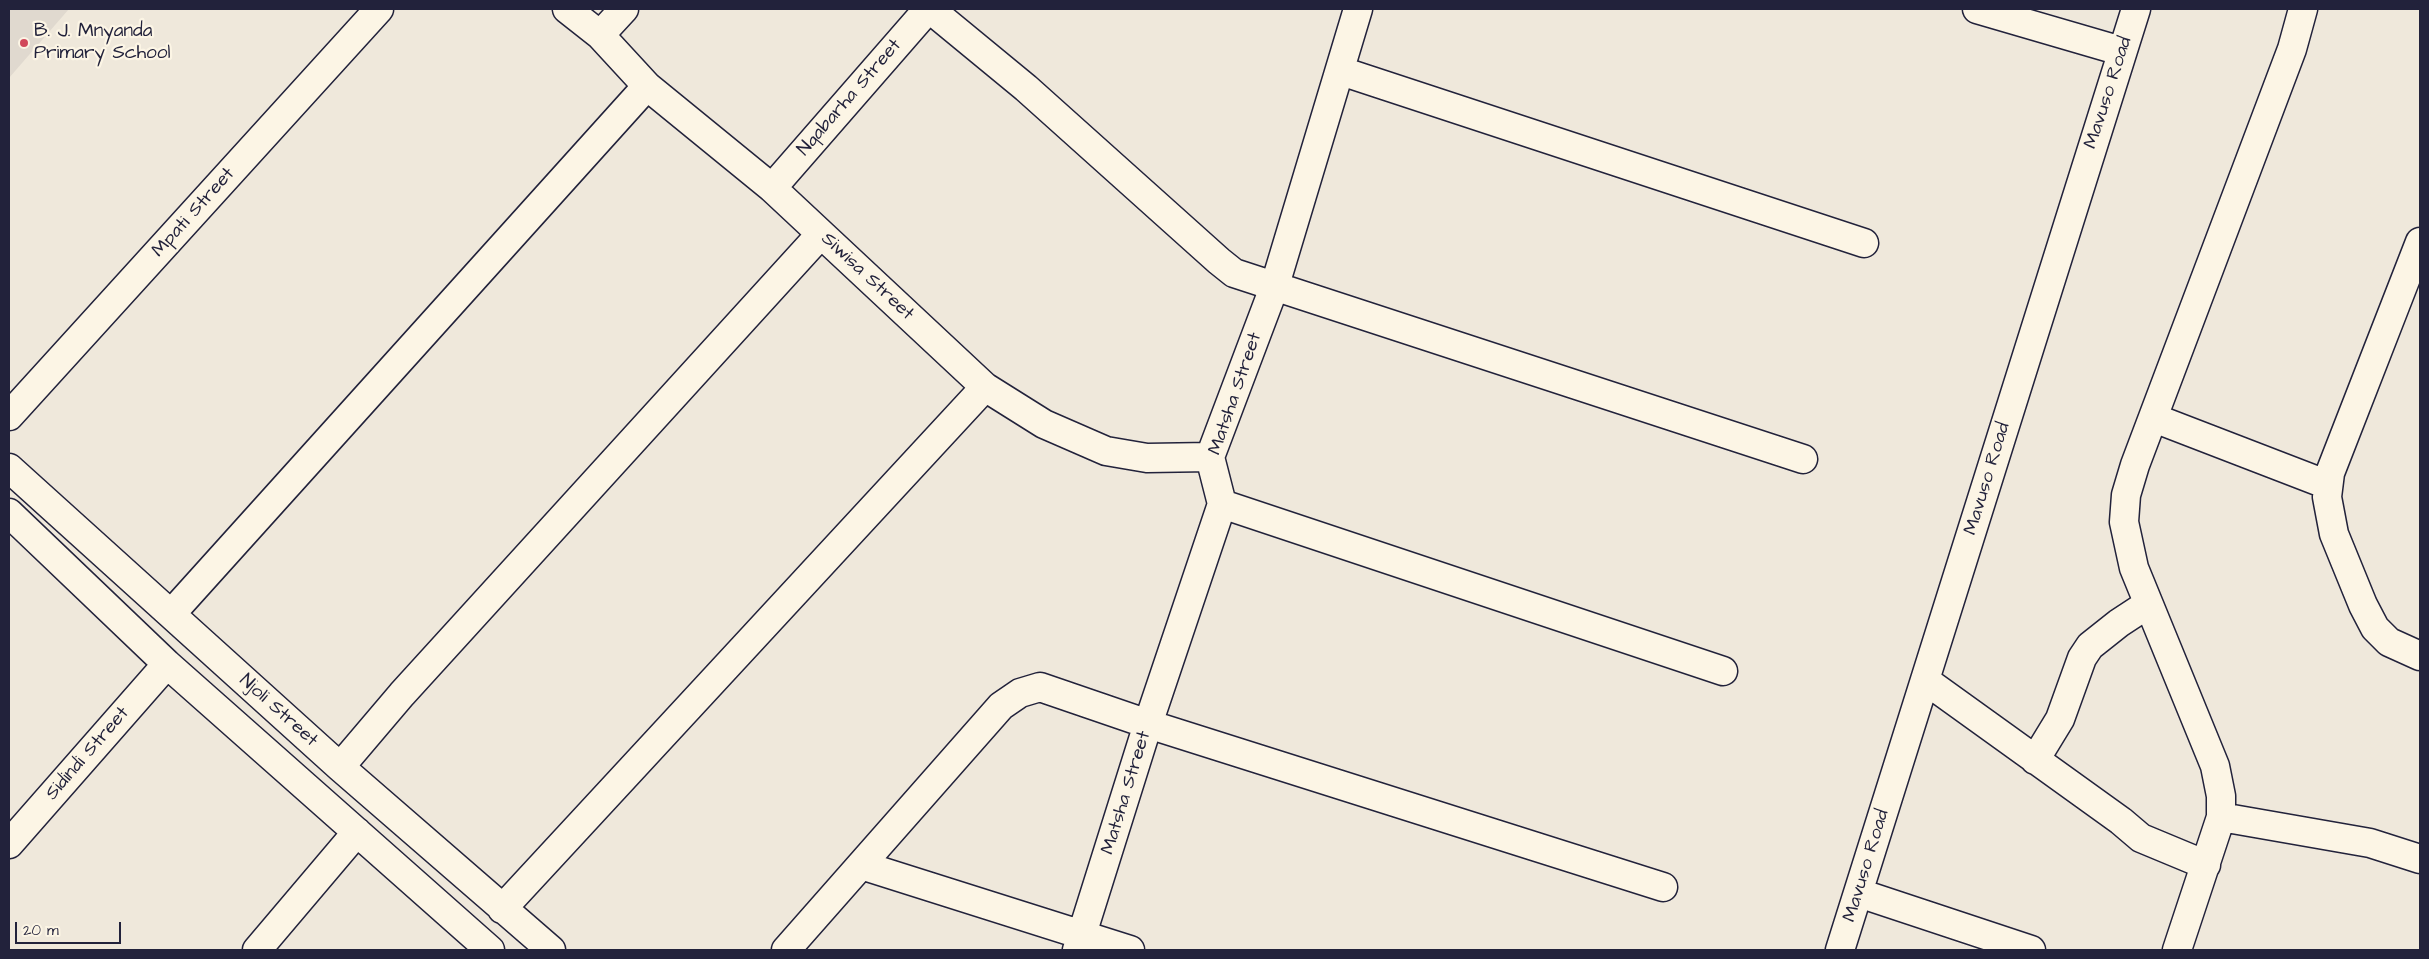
<!DOCTYPE html>
<html>
<head>
<meta charset="utf-8">
<style>
	body { margin:0 }
	#map { position:relative; width:2429px; height:959px; overflow:hidden; background:#efe8db; font-family:"Architects Daughter",sans-serif }
	canvas { display:block }
	.frame { position:absolute; inset:0; border:10px solid #22223b; pointer-events:none }
	.scale { position:absolute; left:15px; top:922px; width:106px; height:22px; box-sizing:border-box; border:2px solid #22223b; border-top:0; padding-left:6px; font-size:15px; line-height:18px; white-space:nowrap; color:#22223b; -webkit-text-stroke:4px #fcf5e5; paint-order:stroke }
</style>
</head>
<body>
<div id="map">
<canvas width="2429" height="959"></canvas>
<div class="frame"></div>
<div class="scale">20 m</div>
</div>
<script>
const ctx = document.querySelector('canvas').getContext('2d');
ctx.lineJoin = 'round';
function paint(path, color) {
  ctx.fillStyle = color;
  ctx.fill(path, 'evenodd');
}
function poly(rows) {
  const path = new Path2D();
  for (const r of rows) {
    path.moveTo(r[0], r[1]);
    for (let i = 2; i < r.length; i += 2) path.lineTo(r[i], r[i + 1]);
  }
  return path;
}
function stroke(path, color, width, dash) {
  ctx.strokeStyle = color;
  ctx.lineWidth = width;
  ctx.lineCap = dash ? 'butt' : 'round';
  ctx.setLineDash(dash || []);
  ctx.stroke(path);
}
function label(font, color, halo, rows, align = 'center') {
  ctx.font = font + ' "Architects Daughter",sans-serif';
  ctx.lineWidth = 4.5;
  ctx.setLineDash([]);
  ctx.textBaseline = 'middle';
  ctx.strokeStyle = halo;
  ctx.fillStyle = color;
  for (const [text, x, y, turn = 0] of rows) {
    ctx.save();
    ctx.translate(x, y);
    ctx.rotate((+turn || 0) * Math.PI / 180);
    ctx.textAlign = isNaN(turn) ? turn : align;
    if (halo) ctx.strokeText(text, 0, 0);
    ctx.fillText(text, 0, 0);
    ctx.restore();
  }
}
paint(poly([
	[9,9,69,9,9,78]
]), '#e0d9cf');
const minor = poly([
	[567,9,600,35,647,86,772,188,985,387,1044,424,1106,451,1147,458,1210,457],
	[930,9,1026,88,1219,261,1234,273,1803,459],
	[1977,9,2121,51],
	[600,35,624,9],
	[1341,71,1864,243],
	[772,188,928,9],
	[2420,242,2330,473,2327,497,2334,534,2363,605,2375,628,2389,642,2420,656],
	[9,416,379,9],
	[2154,418,2328,485],
	[9,468,340,767,551,950],
	[1222,504,1723,671],
	[9,513,167,664,490,950],
	[171,614,647,86],
	[1925,680,2121,821,2141,838,2206,865],
	[2035,760,2060,719,2082,658,2090,646,2119,623,2148,604],
	[340,767,402,694,820,235],
	[2221,817,2370,843,2420,859],
	[9,844,167,664],
	[861,865,1130,950],
	[1859,893,2031,950],
	[502,909,985,387],
	[257,950,357,832],
	[786,950,1001,706,1020,693,1040,687,1148,724,1663,887],
	[1077,950,1148,724,1222,504,1210,457,1275,285,1358,9],
	[1840,950,2136,9],
	[2177,950,2221,817,2221,796,2215,766,2134,568,2124,522,2126,495,2135,465,2292,49,2303,9]
]);
stroke(minor, '#22223b', 31);
stroke(minor, '#fcf5e5', 28);
for (const [x, y, r, color] of [
	[24,43,5,"#d1495b"]
]) {
  const dot = new Path2D();
  dot.arc(x, y, r, 0, 2 * Math.PI);
  ctx.fillStyle = color;
  ctx.fill(dot);
  stroke(dot, '#fcf5e5', 2);
}
label('19px', '#22223b', '#fcf5e5', [
	["B. J. Mnyanda",34,32],
	["Primary School",34,54]
], 'left');
label('19px', '#22223b', '#fcf5e5', [
	["Mavuso Road",2109,93,-72],
	["Nqabarha Street",850,98,-49],
	["Mpati Street",194,213,-48],
	["Siwisa Street",867,277,43],
	["Matsha Street",1236,394,-71],
	["Mavuso Road",1988,479,-73],
	["Njoli Street",278,711,42],
	["Sidindi Street",88,754,-49],
	["Matsha Street",1127,793,-73],
	["Mavuso Road",1867,866,-73]
]);
</script>
</body>
</html>
